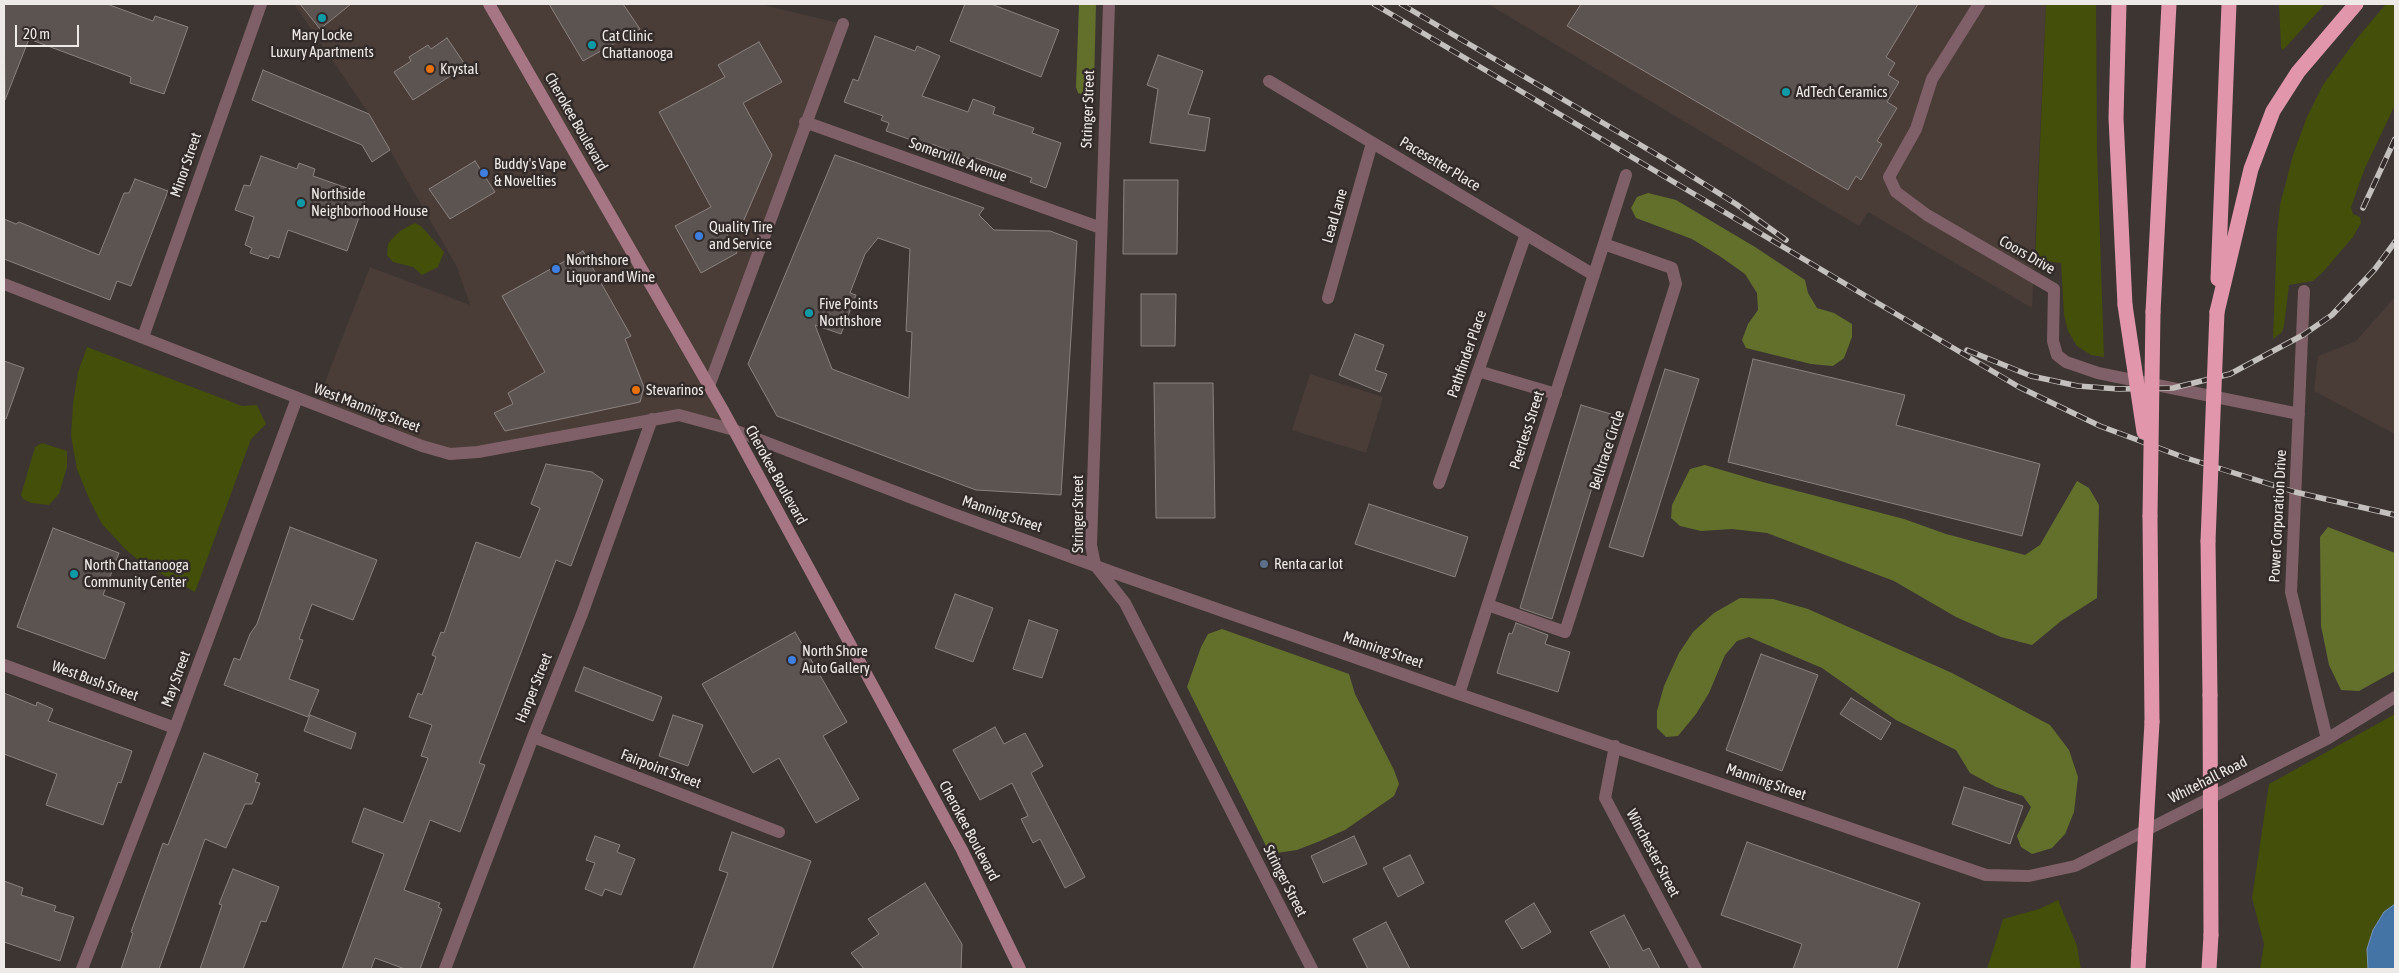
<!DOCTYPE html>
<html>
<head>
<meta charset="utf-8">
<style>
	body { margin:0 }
	#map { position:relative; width:2399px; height:973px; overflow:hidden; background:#3c3532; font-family:"Asap Condensed",sans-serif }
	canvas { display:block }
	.frame { position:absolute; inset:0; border:5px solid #ede9e7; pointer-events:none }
	.scale { position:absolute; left:15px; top:25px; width:64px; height:22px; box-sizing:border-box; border:2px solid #ede9e7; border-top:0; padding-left:6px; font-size:15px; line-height:18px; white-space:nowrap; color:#ede9e7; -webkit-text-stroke:4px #322b29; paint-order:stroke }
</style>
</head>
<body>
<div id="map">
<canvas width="2399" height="973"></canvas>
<div class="frame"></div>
<div class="scale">20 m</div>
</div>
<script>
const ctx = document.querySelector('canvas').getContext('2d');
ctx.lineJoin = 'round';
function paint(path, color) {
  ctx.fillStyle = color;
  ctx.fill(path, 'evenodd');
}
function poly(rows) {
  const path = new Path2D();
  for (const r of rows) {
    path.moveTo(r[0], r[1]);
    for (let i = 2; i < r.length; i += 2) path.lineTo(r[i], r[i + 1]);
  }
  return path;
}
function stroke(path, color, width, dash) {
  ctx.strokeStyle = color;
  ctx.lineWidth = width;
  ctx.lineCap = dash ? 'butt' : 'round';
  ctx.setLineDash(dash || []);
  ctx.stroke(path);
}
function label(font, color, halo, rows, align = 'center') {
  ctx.font = font + ' "Asap Condensed",sans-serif';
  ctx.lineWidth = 5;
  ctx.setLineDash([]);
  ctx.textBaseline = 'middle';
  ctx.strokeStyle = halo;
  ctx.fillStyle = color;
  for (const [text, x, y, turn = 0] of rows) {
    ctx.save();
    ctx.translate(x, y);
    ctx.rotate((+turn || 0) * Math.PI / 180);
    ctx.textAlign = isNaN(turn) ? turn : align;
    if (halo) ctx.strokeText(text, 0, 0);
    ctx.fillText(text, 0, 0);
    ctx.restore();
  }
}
paint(poly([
	[294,4,759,4,843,24,709,385,734,430,679,415,450,454,316,405,370,267,470,305,457,267,369,114],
	[1488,4,2046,4,2032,308,1868,212,1859,226],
	[2395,297,2395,434,2314,391,2318,356,2356,341],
	[1310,374,1383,397,1366,453,1292,430]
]), '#4a3d38');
paint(poly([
	[2046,4,2096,4,2097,150,2104,357,2091,355,2077,346,2068,331,2064,315,2061,263,2035,260],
	[2279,4,2325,4,2283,50,2281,47],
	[2386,4,2395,4,2395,105,2365,168,2351,207,2353,214,2360,217,2361,223,2353,237,2323,272,2313,281,2289,285,2284,326,2282,332,2273,339,2277,233,2280,205,2293,155,2307,117,2323,85,2358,37],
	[415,223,421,226,444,252,438,267,422,275,413,267,393,262,387,255,388,244,392,239,400,231],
	[87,347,242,406,257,405,266,424,251,439,195,592,143,564,125,549,102,524,90,501,77,469,71,436,73,404,78,372],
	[42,443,67,451,67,467,59,494,49,505,31,503,23,499,21,495,35,447],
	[2395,714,2395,969,2260,969,2264,944,2252,898,2269,784],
	[2058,900,2077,946,2081,969,1987,969,2003,919,2039,909]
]), '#444f09');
paint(poly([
	[1079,4,1096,4,1094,84,1092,93,1088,96,1078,93,1076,87],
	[1648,193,1676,200,1755,247,1805,280,1808,293,1817,308,1834,313,1852,324,1852,337,1844,358,1833,366,1811,364,1746,348,1742,340,1748,324,1758,310,1757,293,1745,274,1721,257,1692,239,1636,218,1631,208,1637,197],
	[1705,465,1759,481,1904,519,1946,534,2025,555,2040,545,2077,481,2089,488,2099,505,2097,598,2061,621,2032,645,2001,637,1956,617,1894,581,1767,533,1732,529,1701,531,1680,526,1671,518,1672,505,1690,469],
	[2328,527,2395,553,2395,671,2359,691,2341,690,2329,665,2321,626,2320,537],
	[1740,598,1773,599,1808,609,1952,673,2050,725,2069,750,2078,777,2074,812,2065,834,2052,848,2032,854,2021,847,2017,836,2031,807,2023,796,1996,787,1970,773,1956,750,1896,720,1822,668,1749,637,1737,641,1725,655,1709,693,1696,714,1678,736,1666,737,1657,728,1657,711,1664,686,1679,653,1693,632,1714,613],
	[1222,629,1349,674,1355,694,1394,770,1399,784,1394,796,1345,830,1320,841,1297,850,1276,853,1267,848,1187,687,1201,647,1208,634]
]), '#63702c');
const water = poly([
	[2395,904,2395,969,2368,969,2367,949,2373,930,2384,912,2395,904]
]);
paint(water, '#4473a6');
stroke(water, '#7796ba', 1);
const building = poly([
	[4,4,107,4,153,21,155,16,188,27,164,94,130,83,131,77,29,39,5,100,4,4],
	[300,4,351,4,320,29,300,4],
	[549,4,623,4,640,29,583,61,549,4],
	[965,4,991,4,1059,30,1041,77,950,41,965,4],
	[1581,4,1918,4,1886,57,1895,63,1888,75,1899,82,1887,102,1897,108,1877,141,1882,144,1861,180,1856,176,1848,190,1567,26,1581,4],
	[875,36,915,51,917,46,940,56,922,96,968,112,973,99,995,107,993,114,1034,128,1032,133,1061,143,1046,188,1030,182,1032,178,976,158,975,161,932,144,931,147,886,131,889,123,881,120,883,116,844,102,853,79,858,81,875,36],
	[447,38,466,66,413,100,394,72,411,61,409,57,428,45,431,49,447,38],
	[759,42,782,82,743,103,772,155,743,222,726,232,737,253,701,273,675,226,711,207,659,112,725,77,718,65,759,42],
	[1158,55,1203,71,1188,114,1210,118,1205,151,1150,143,1158,89,1147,85,1158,55],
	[263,70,369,114,390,150,372,162,362,145,252,100,263,70],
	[835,155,984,208,979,215,994,230,1050,231,1077,241,1061,495,976,490,777,416,748,364,835,155],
	[878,238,910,249,906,331,912,332,909,398,832,369,815,325,841,334,856,295,850,293,865,254,878,238],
	[261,156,297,169,299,163,315,169,313,176,367,195,347,251,288,230,279,258,270,255,268,259,250,253,252,248,245,245,254,217,235,210,244,185,250,186,261,156],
	[475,161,495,192,450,219,429,189,475,161],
	[135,179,168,191,131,286,117,281,110,300,4,259,4,219,16,224,19,222,99,255,124,193,129,193,135,179],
	[1124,180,1178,180,1177,254,1123,254,1124,180],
	[583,251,631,336,625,339,644,387,640,402,505,431,494,413,513,404,508,393,545,372,502,296,583,251],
	[1141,294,1176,294,1175,346,1141,346,1141,294],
	[1355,334,1384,345,1375,370,1387,374,1380,392,1339,375,1355,334],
	[1753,359,1905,395,1896,425,2040,464,2022,536,1728,462,1753,359],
	[4,361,24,368,6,419,4,418,4,361],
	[1665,369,1699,379,1643,557,1609,547,1665,369],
	[1154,383,1213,383,1215,518,1156,518,1154,383],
	[1581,405,1614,415,1552,619,1520,608,1581,405],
	[546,464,592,472,603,480,571,566,556,560,479,763,485,765,460,832,430,820,404,890,440,903,438,907,442,909,420,969,405,969,375,958,371,969,342,969,384,854,352,842,364,808,403,823,428,758,421,756,432,725,409,717,418,693,422,695,436,657,432,655,441,632,444,633,476,542,520,558,540,508,531,504,546,464],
	[1369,504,1468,537,1455,577,1355,544,1369,504],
	[290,527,377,560,353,620,312,604,299,639,303,640,289,679,319,690,308,717,224,685,234,658,240,660,250,634,257,624,290,527],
	[53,528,119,553,103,595,125,603,105,659,17,627,53,528],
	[955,594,993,608,973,662,935,648,955,594],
	[1029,620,1058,630,1042,678,1013,669,1029,620],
	[1516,623,1548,635,1545,644,1570,652,1558,692,1497,673,1509,633,1512,634,1516,623],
	[795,632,847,722,823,736,859,799,816,823,779,758,753,773,702,684,795,632],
	[1761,654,1818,675,1782,771,1726,750,1761,654],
	[584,667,662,697,653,721,575,691,584,667],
	[4,693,36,706,37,702,53,709,48,721,132,751,121,783,118,782,103,825,46,805,57,774,4,754,4,693],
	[1851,698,1891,723,1881,740,1840,714,1851,698],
	[310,715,356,733,351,749,304,731,310,715],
	[673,715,703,725,688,766,659,756,673,715],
	[995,727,1004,744,1025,733,1043,766,1031,773,1085,877,1065,888,1040,839,1033,843,1021,819,1028,816,1012,783,980,800,953,750,995,727],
	[204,753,258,774,255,782,260,783,252,804,245,804,226,848,205,839,159,969,121,969,133,933,131,932,163,843,168,845,204,753],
	[1964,787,2023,806,2010,844,1952,824,1964,787],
	[732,832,811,861,772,969,693,969,728,873,719,870,732,832],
	[595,836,620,845,617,852,635,859,621,895,605,889,602,896,585,889,595,863,586,860,595,836],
	[1354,836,1367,864,1323,883,1311,856,1354,836],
	[1747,842,1920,903,1897,969,1793,969,1802,944,1721,915,1747,842],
	[1410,855,1424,883,1398,897,1383,868,1410,855],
	[233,869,279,887,266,922,261,921,243,969,200,969,222,905,219,904,233,869],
	[4,881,23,888,21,895,56,906,54,911,74,917,60,961,4,942,4,881],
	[925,883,962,944,961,969,864,969,851,953,879,934,868,919,925,883],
	[1534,903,1551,932,1522,949,1505,921,1534,903],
	[1624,915,1643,951,1649,948,1660,969,1607,969,1610,968,1590,932,1624,915],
	[1386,922,1410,969,1368,969,1353,939,1386,922]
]);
paint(building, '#5c5451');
stroke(building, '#8b827f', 1);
stroke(poly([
	[1109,4,1091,545,1095,565,1125,603,1312,969],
	[1979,4,1932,79,1916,129,1889,177,1896,192,1927,215,2054,289,2053,341,2057,355,2066,362,2098,373,2299,414],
	[1269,81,1594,275],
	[805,122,1101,228],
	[4,284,422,446,450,454,478,452,679,415,734,430,951,513,1123,576,1459,694,1986,875,2029,876,2075,866,2327,739,2395,697],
	[2304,291,2291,592,2327,739],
	[1328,298,1372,143],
	[143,337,261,4],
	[1478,371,1556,394],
	[709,386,843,24],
	[1439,483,1526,234],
	[1488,605,1565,632,1676,284,1672,268,1604,244],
	[4,665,175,728],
	[1459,694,1626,175],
	[533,737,779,832],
	[1615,746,1605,798,1696,969],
	[82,969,175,728,297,398],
	[445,969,533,737,582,614,652,419]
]), '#806068', 12);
stroke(poly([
	[489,4,724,412,962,850,1020,969]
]), '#a77684', 12);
stroke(poly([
	[2119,4,2116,118,2125,305],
	[2218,279,2229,4],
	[2153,312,2169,4],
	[2217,312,2251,169,2273,111,2298,72,2356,4],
	[2150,516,2152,722],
	[2208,541,2210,695],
	[2138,969,2139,951],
	[2209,969,2211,935]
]), '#e196ab', 15);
const rail = poly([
	[1374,4,2019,387,2100,426,2183,457,2295,492,2395,515],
	[1401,4,1666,160,1736,204,1786,240],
	[2363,208,2395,139],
	[1967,350,2031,376,2078,386,2119,389,2173,388,2230,374,2303,335,2332,315,2375,269,2395,242]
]);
stroke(rail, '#c4c0bd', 5.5);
stroke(rail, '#322b29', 4, [11]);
stroke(poly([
	[2125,305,2144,432],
	[2150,516,2153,312],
	[2208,541,2217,312],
	[2210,695,2211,935],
	[2139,951,2152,722]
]), '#e196ab', 15);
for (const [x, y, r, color] of [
	[322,18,5,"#0f9aa8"],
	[592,45,5,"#0f9aa8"],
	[430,69,5,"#e8710a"],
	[1786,92,5,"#0f9aa8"],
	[484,173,5,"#3f7fe0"],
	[301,203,5,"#0f9aa8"],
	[699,236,5,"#3f7fe0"],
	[556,269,5,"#3f7fe0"],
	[809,313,5,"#0f9aa8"],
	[636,390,5,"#e8710a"],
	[1264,564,5,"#5c6f8a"],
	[74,574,5,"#0f9aa8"],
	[792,660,5,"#3f7fe0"]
]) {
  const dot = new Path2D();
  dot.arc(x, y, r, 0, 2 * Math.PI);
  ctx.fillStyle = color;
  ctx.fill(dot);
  stroke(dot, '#322b29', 2);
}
label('15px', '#ede9e7', '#322b29', [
	["Mary Locke",322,35,"center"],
	["Luxury Apartments",322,52,"center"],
	["Cat Clinic",602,36],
	["Chattanooga",602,53],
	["Krystal",440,69],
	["AdTech Ceramics",1796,92],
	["Buddy's Vape",494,164],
	["& Novelties",494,181],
	["Northside",311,194],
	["Neighborhood House",311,211],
	["Quality Tire",709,227],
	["and Service",709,244],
	["Northshore",566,260],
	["Liquor and Wine",566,277],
	["Five Points",819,304],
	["Northshore",819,321],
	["Stevarinos",646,390],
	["Renta car lot",1274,564],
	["North Chattanooga",84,565],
	["Community Center",84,582],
	["North Shore",802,651],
	["Auto Gallery",802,668]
], 'left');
label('15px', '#ede9e7', '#322b29', [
	["Stringer Street",1088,109,-88],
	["Cherokee Boulevard",576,122,60],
	["Somerville Avenue",958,160,20],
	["Pacesetter Place",1440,164,31],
	["Minor Street",186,165,-71],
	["Lead Lane",1335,216,-74],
	["Coors Drive",2027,255,30],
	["Pathfinder Place",1467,354,-71],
	["West Manning Street",367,408,21],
	["Peerless Street",1527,430,-72],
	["Belltrace Circle",1607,450,-72],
	["Cherokee Boulevard",776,475,61],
	["Manning Street",1002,514,19],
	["Stringer Street",1078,514,-90],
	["Power Corporation Drive",2278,516,-87],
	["Manning Street",1383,650,19],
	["May Street",176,679,-70],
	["West Bush Street",95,681,20],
	["Harper Street",534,688,-68],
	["Fairpoint Street",661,769,21],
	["Whitehall Road",2208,780,-27],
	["Manning Street",1766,782,19],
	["Cherokee Boulevard",969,831,62],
	["Winchester Street",1653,853,62],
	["Stringer Street",1285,881,63]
]);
</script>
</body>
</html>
